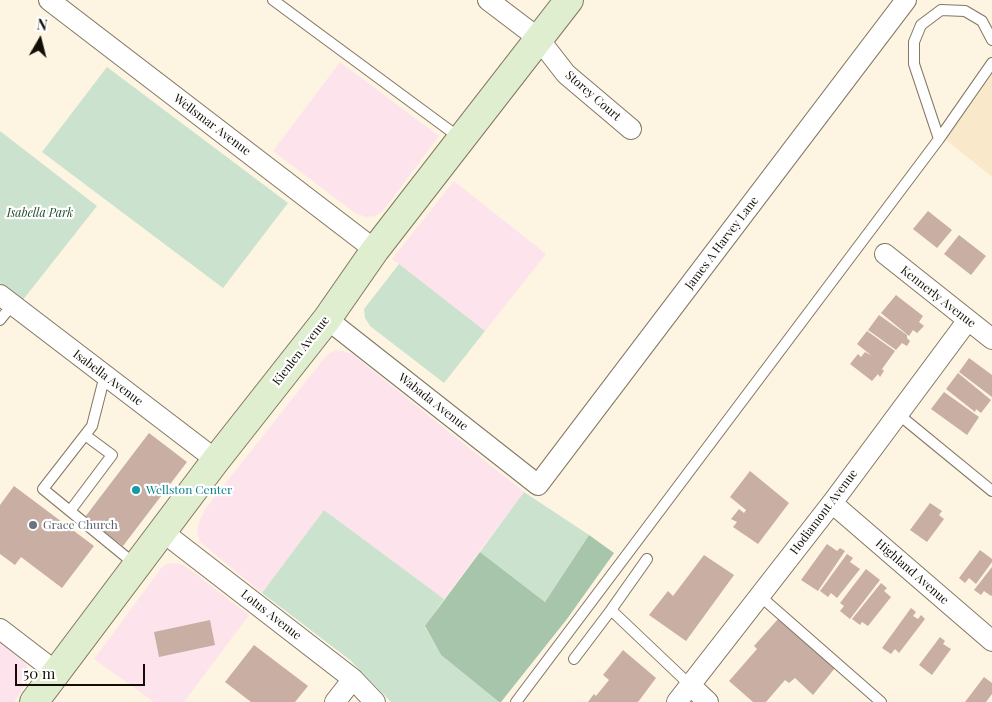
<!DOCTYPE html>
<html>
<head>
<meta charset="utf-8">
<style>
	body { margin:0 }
	#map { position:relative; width:992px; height:702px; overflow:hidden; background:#fef4e2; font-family:"Playfair Display",serif }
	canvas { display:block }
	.north { position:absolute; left:15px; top:15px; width:50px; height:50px; -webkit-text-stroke:4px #fff; paint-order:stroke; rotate:8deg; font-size:14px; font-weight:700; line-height:20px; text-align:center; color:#120e06 }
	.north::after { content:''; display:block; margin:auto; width:18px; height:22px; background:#120e06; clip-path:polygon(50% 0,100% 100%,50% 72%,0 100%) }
	.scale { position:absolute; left:15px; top:664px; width:130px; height:22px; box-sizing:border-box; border:2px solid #120e06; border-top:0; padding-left:6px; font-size:15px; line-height:18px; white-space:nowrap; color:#120e06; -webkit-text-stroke:4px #fff; paint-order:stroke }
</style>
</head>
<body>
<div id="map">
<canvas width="992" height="702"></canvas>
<div class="north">N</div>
<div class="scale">50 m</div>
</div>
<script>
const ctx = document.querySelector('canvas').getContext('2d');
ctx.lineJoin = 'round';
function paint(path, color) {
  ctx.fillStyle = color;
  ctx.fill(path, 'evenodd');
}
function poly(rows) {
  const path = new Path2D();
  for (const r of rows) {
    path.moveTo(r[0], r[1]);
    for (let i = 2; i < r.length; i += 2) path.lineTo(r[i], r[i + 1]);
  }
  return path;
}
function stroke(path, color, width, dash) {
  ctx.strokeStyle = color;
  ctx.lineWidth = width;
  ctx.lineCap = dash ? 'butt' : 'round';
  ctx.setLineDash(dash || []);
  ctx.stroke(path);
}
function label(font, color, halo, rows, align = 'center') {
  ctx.font = font + ' "Playfair Display",serif';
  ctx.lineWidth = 4.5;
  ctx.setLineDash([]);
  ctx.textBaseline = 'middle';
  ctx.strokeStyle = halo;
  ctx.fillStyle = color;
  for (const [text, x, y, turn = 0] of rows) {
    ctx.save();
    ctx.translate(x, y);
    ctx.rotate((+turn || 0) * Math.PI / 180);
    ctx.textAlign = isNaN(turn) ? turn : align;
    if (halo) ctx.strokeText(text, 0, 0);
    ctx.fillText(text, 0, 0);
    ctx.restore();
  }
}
paint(poly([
	[340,62,439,136,383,211,375,216,366,217,355,213,273,151],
	[454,181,546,254,485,331,392,259],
	[335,350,343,351,352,354,524,492,444,599,324,510,262,593,200,542,197,532,200,519,206,508,326,356],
	[169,563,181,564,188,568,249,615,184,702,154,702,94,659,162,567],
	[0,641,24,660,29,671,28,681,14,702,0,702]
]), '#fde4ec');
paint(poly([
	[992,68,992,177,944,138]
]), '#f9e9ca');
paint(poly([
	[107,67,288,203,223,288,42,152],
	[0,131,97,206,22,301,0,283],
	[399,264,485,331,444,383,370,326,365,318,364,309],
	[524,492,589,535,545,602,480,552],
	[324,510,444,599,425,627,441,655,499,702,391,702,350,660,262,593]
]), '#cbe2ce');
paint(poly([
	[589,535,614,553,567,619,501,702,499,702,441,655,425,626,480,552,545,602]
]), '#a7c5ab');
paint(poly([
	[928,211,952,230,937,248,913,229],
	[959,235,986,256,971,275,944,254],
	[896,295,923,316,919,322,924,326,917,333,913,330,909,336,881,313],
	[879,315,907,335,907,338,910,341,907,346,902,343,896,350,868,330],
	[867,331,895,351,882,369,884,371,880,377,878,374,872,381,850,364,858,354,861,357,865,352,872,356,857,344],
	[969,358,992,375,992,397,959,372],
	[958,373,991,400,981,413,976,409,975,412,946,389],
	[944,392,979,417,967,435,931,409],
	[149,433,187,462,123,546,85,517],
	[750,471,789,503,758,544,733,527,737,522,731,519,739,509,744,513,746,510,730,497],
	[14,486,94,546,62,588,21,557,15,565,0,554,0,505],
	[930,503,942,511,939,515,944,519,927,542,910,530],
	[827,544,837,551,840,548,845,551,818,591,801,580],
	[980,550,992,559,992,562,976,584,969,578,965,583,959,578],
	[847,554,853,558,850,562,860,569,837,598,831,593,828,597,820,591],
	[704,555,734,575,686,641,649,615,668,591,673,596],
	[992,567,992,595,991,596,984,591,981,595,974,590],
	[866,569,880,580,850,619,840,611,844,606,840,603],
	[881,583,887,588,884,591,891,597,868,626,862,622,860,625,852,619],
	[911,608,916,612,913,616,918,619,921,615,925,619,899,653,895,649,891,654,882,648],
	[778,619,835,668,813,695,795,678,789,683,785,680,766,702,753,702,729,681,757,649,754,646],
	[210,620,215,645,159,657,154,632],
	[940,637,945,641,943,644,951,649,932,675,919,665],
	[254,645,308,686,295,702,251,702,225,682],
	[623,650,656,678,638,702,588,702,594,694,596,696,609,680,603,675],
	[984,677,992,683,992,694,986,702,965,702]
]), '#c8aea3');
const service = poly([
	[273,0,460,138],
	[939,139,914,64,914,42,921,25,941,10,965,11,982,21,992,40],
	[0,320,12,305],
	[105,375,92,426,43,489,136,565],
	[898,414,992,491],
	[70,511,112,455,85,435],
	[647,559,611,610,690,685],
	[760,596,881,702],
	[574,659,611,610],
	[516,702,939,139,992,63]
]);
const minor = poly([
	[49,0,375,250],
	[488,0,538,38,566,74,631,129],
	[885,254,992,339],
	[0,295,216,460],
	[327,319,538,485,906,0],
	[832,503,992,641],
	[163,532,353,679,375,702],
	[0,629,56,672],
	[690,685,708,702],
	[335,702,353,679],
	[677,702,832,503,968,320]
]);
const secondary = poly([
	[34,702,216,460,327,319,375,250,569,0]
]);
stroke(service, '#827762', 12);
stroke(minor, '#827762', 22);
stroke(secondary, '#827762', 30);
stroke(service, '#fff', 10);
stroke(minor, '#fff', 20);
stroke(secondary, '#deeece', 28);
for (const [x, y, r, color] of [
	[136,490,5,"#0f9aa8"],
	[33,525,5,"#6b7280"]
]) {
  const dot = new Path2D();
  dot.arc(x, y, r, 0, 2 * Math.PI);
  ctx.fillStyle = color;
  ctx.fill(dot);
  stroke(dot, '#fff', 2);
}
label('12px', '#120e06', '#fff', [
	["Storey Court",593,96,41],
	["Wellsmar Avenue",212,125,37],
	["James A Harvey Lane",722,243,-53],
	["Kennerly Avenue",938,297,38],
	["Kienlen Avenue",301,351,-52],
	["Isabella Avenue",108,378,37],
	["Wabada Avenue",433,402,38],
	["Hodiamont Avenue",824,512,-53],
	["Highland Avenue",912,572,41],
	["Lotus Avenue",271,615,38]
]);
label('italic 12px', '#204f2c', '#fff', [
	["Isabella Park",40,213]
]);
label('12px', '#0d838f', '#fff', [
	["Wellston Center",146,490]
], 'left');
label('12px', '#5b616d', '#fff', [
	["Grace Church",43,525]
], 'left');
</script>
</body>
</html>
